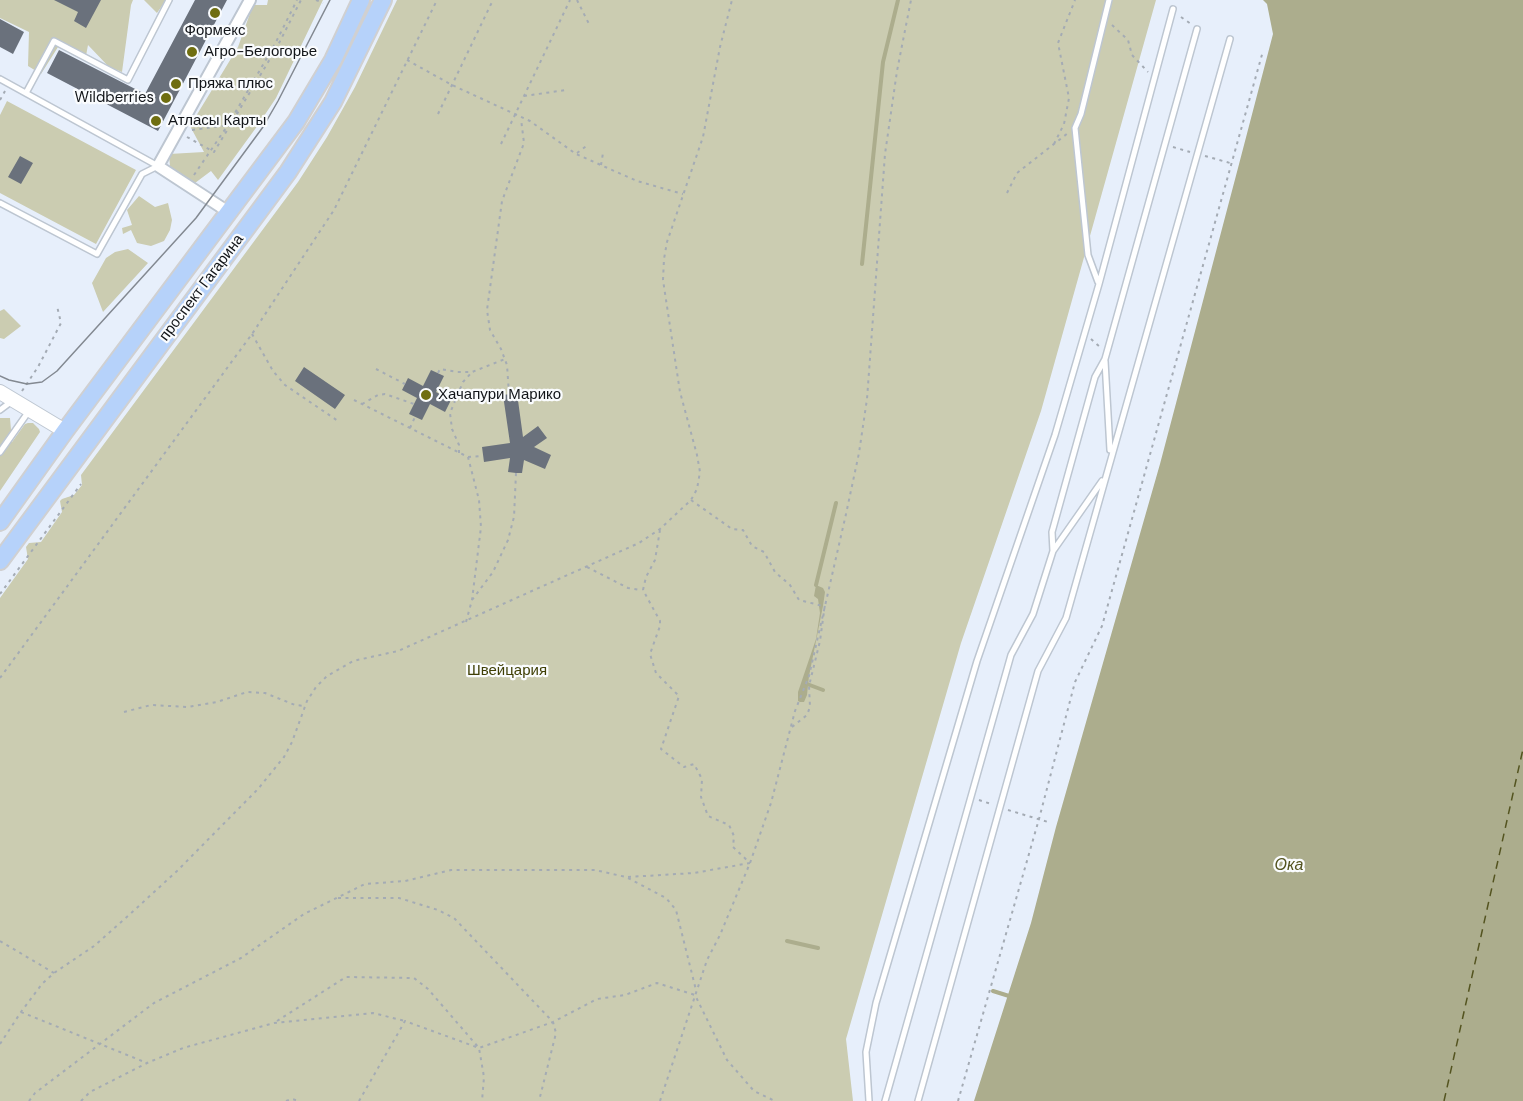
<!DOCTYPE html>
<html>
<head>
<meta charset="utf-8">
<style>
	body { margin:0 }
	canvas { display:block; background:#e7effb }
</style>
</head>
<body>
<canvas width="1523" height="1101"></canvas>
<script>
const ctx = document.querySelector('canvas').getContext('2d');
ctx.lineJoin = 'round';
function paint(path, color) {
  ctx.fillStyle = color;
  ctx.fill(path, 'evenodd');
}
function poly(rows) {
  const path = new Path2D();
  for (const r of rows) {
    path.moveTo(r[0], r[1]);
    for (let i = 2; i < r.length; i += 2) path.lineTo(r[i], r[i + 1]);
  }
  return path;
}
function stroke(path, color, width, dash) {
  ctx.strokeStyle = color;
  ctx.lineWidth = width;
  ctx.lineCap = dash ? 'butt' : 'round';
  ctx.setLineDash(dash || []);
  ctx.stroke(path);
}
function label(font, color, halo, rows, align = 'center') {
  ctx.font = font + ' "DM Sans",sans-serif';
  ctx.lineWidth = 4.5;
  ctx.setLineDash([]);
  ctx.textBaseline = 'middle';
  ctx.strokeStyle = halo;
  ctx.fillStyle = color;
  for (const [text, x, y, turn = 0] of rows) {
    ctx.save();
    ctx.translate(x, y);
    ctx.rotate((+turn || 0) * Math.PI / 180);
    ctx.textAlign = isNaN(turn) ? turn : align;
    if (halo) ctx.strokeText(text, 0, 0);
    ctx.fillText(text, 0, 0);
    ctx.restore();
  }
}
paint(poly([
	[0,0,133,0,131,5,122,72,109,67,88,45,85,61,58,47,41,74,28,66,29,32,0,18],
	[144,0,166,0,157,13],
	[268,0,323,0,276,98,258,125,218,180,211,171,195,183,170,167,169,154,204,152,190,126,238,47,253,5,267,5],
	[397,0,1156,0,1041,411,961,643,846,1039,853,1101,0,1101,0,598,28,559,26,547,29,543,41,542,62,512,60,501,62,499,74,495,82,485,81,475,298,182,327,137,355,87],
	[7,101,136,170,96,244,0,193,0,115],
	[139,196,155,207,168,203,172,220,170,230,164,241,151,246,137,243,131,230,123,234,122,228,132,225,127,210],
	[128,249,148,263,103,312,92,283,106,258,115,252],
	[4,309,21,326,4,339,0,338,0,311],
	[0,418,10,418,12,442,25,424,28,423,33,423,39,429,40,432,0,491]
]), '#cbccb1');
paint(poly([
	[1263,0,1523,0,1523,1101,974,1101,1031,923,1056,827,1160,464,1238,168,1273,34,1267,4],
	[816,585,823,588,825,592,823,606,809,676,807,695,804,702,800,702,798,701,798,692,816,639,820,613,818,599,814,596]
]), '#acad8d');
stroke(poly([
	[862,264,883,62,898,0],
	[816,585,836,503],
	[807,684,823,690],
	[787,941,818,948],
	[993,991,1009,996]
]), '#acad8d', 4);
stroke(poly([
	[1444,1101,1523,749]
]), '#545420', 1.5, [8, 6]);
paint(poly([
	[54,0,101,0,86,28,74,21,78,12],
	[195,0,227,0,158,131,47,73,59,50,145,94],
	[0,19,24,32,13,54,0,47],
	[20,156,33,163,21,184,8,177],
	[304,367,345,395,335,409,295,381],
	[431,370,444,376,436,392,451,400,445,412,430,404,422,420,409,414,417,398,402,390,408,378,423,386],
	[517,393,523,437,538,426,547,438,534,447,551,455,545,469,524,460,522,473,516,473,508,472,510,458,484,462,482,447,510,443,503,395]
]), '#6a717c');
const service = poly([
	[0,79,158,166],
	[26,93,54,41,128,80,169,0],
	[0,203,97,254,142,174,158,166],
	[1098,282,1088,255,1075,128,1081,114,1109,0],
	[1105,361,1110,450],
	[0,410,12,401],
	[0,452,29,411],
	[1053,551,1102,481],
	[869,1101,866,1052,876,1003,977,661,1055,435,1099,284,1173,9],
	[885,1101,1011,655,1033,614,1053,551,1052,532,1095,377,1105,359,1197,29],
	[918,1101,1038,671,1066,618,1230,39]
]);
const minor = poly([
	[230,213,158,166,250,0]
]);
const tertiary = poly([
	[0,392,65,431]
]);
const primary = poly([
	[0,522,65,431,296,122,333,60,361,0],
	[0,561,288,172,333,102,383,0]
]);
stroke(service, '#bdc6d1', 8);
stroke(minor, '#bdc6d1', 14);
stroke(tertiary, '#bdc6d1', 16);
stroke(primary, '#d0d0d1', 20);
stroke(poly([
	[316,0,323,3],
	[577,0,590,26],
	[1181,17,1191,24],
	[1112,25,1128,40,1132,55,1148,72],
	[407,60,452,85,530,121,576,154,637,181,683,194],
	[524,96,566,90],
	[0,100,5,91],
	[438,114,493,0],
	[192,130,228,125],
	[187,137,214,152,276,49,301,0],
	[501,144,570,0],
	[1054,144,1064,124,1069,98,1058,43,1075,0],
	[1173,147,1190,152],
	[577,153,589,144],
	[1205,156,1230,163],
	[601,165,603,153],
	[194,175,228,125,275,44,297,0],
	[1007,193,1017,173,1068,133],
	[252,334,273,371,285,385,338,421],
	[1091,339,1100,347],
	[376,369,405,384],
	[438,373,440,369,457,372,472,372,505,359],
	[22,391,38,367,61,323,57,306],
	[509,394,507,365,501,349,490,330,487,310,502,201,524,143,521,119],
	[354,400,468,457,483,456],
	[362,404,378,395,385,394,414,404],
	[410,428,415,417],
	[459,453,459,445,452,429,450,413,463,382,472,372],
	[691,500,732,529,743,530,752,546,764,552,775,572,790,585,799,600,823,606],
	[660,530,655,560,646,577,643,590,660,621,660,626,650,654,656,673,679,696,661,749,684,767,694,764,702,779,701,797,708,816,729,825,734,836,733,847,750,863],
	[587,567,628,588,641,590],
	[0,594,81,484],
	[472,600,493,572,508,540,514,517,516,473],
	[466,622,472,600,481,527,479,500,468,457],
	[0,678,252,334,334,210,437,0],
	[124,712,151,705,188,707,217,702,247,692,265,693,295,705,305,706],
	[792,727,807,715,810,707,809,686,820,641,825,604],
	[979,800,991,804],
	[1008,810,1048,822],
	[628,877,694,873,750,863],
	[338,898,399,898,438,910,454,918,553,1022,556,1033,539,1101],
	[0,941,54,973],
	[21,1012,147,1063],
	[277,1021,346,977,414,978,428,989,479,1048,484,1077,482,1101],
	[0,1044,21,1012,42,984,54,973,94,946,128,916,177,871,258,789,284,757,292,742,307,701,316,687,327,676,353,661,398,651,639,543,660,529,691,500,697,489,700,472,697,455,680,392,663,280,664,259,667,242,703,137,720,47,732,0],
	[29,1101,35,1093,154,1003,241,958,304,914,365,884,405,881,451,870,595,870,626,877,666,898,676,910,696,990],
	[81,1101,90,1092,147,1063,183,1048,274,1023,373,1013,405,1021],
	[286,1101,292,1099,299,1101],
	[359,1101,405,1021,479,1048,553,1022,597,999,625,995,657,983,695,995,727,1060,754,1091,775,1101],
	[660,1101,707,960,720,935,750,863,771,803,795,711,809,676,846,514,859,453,867,399,885,154,897,71,911,0],
	[958,1101,1039,819,1075,682,1102,626,1263,51]
]), '#a4abb4', 2, [3, 4.5]);
stroke(service, '#fff', 5);
stroke(minor, '#fff', 10);
stroke(tertiary, '#fff', 14);
stroke(primary, '#b6d2fa', 16);
stroke(poly([
	[0,376,9,380,27,384,42,382,57,371,196,218,263,127,278,101,330,0]
]), '#838991', 1.5);
for (const [x, y, r, color] of [
	[215,13,6,"#6f6e10"],
	[192,52,6,"#6f6e10"],
	[176,84,6,"#6f6e10"],
	[166,98,6,"#6f6e10"],
	[156,121,6,"#6f6e10"],
	[426,395,6,"#6f6e10"]
]) {
  const dot = new Path2D();
  dot.arc(x, y, r, 0, 2 * Math.PI);
  ctx.fillStyle = color;
  ctx.fill(dot);
  stroke(dot, '#fafcfe', 2);
}
label('15px', '#121519', '#fafcfe', [
	["Формекс",215,31,"center"],
	["Агро-Белогорье",204,52],
	["Пряжа плюс",188,84],
	["Wildberries",154,98,"right"],
	["Атласы Карты",168,121],
	["Хачапури Марико",438,395]
], 'left');
label('15px', '#121519', '#fafcfe', [
	["проспект Гагарина",202,288,-53]
]);
label('15px', '#3f3f05', '#fafcfe', [
	["Швейцария",507,671]
]);
label('italic 16px', '#545420', '#fafcfe', [
	["Ока",1289,866]
]);
</script>
</body>
</html>
